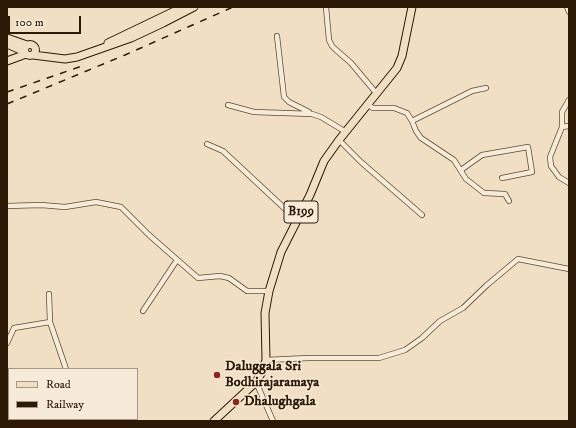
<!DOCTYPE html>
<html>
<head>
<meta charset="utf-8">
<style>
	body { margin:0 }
	#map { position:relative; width:576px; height:428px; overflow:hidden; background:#f1dfc3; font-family:"IM FELL DW Pica",serif }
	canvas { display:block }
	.frame { position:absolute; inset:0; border:8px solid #2d1a06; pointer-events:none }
	.legend { position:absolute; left:8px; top:368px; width:130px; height:52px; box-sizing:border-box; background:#f6ead8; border:1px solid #a69784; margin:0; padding:5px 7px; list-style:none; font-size:12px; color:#2d1a06 }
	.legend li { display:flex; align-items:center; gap:8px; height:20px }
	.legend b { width:20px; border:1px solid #a69784 }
	.scale { position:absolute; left:8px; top:16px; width:73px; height:18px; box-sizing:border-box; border:2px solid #2d1a06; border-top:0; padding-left:5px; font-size:12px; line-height:14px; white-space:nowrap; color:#2d1a06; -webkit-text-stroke:3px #f6ead8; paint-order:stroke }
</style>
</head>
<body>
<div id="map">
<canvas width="576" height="428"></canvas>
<div class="frame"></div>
<ul class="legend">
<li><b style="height:5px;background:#f1dfc3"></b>Road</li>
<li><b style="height:5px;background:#2d1a06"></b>Railway</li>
</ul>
<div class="scale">100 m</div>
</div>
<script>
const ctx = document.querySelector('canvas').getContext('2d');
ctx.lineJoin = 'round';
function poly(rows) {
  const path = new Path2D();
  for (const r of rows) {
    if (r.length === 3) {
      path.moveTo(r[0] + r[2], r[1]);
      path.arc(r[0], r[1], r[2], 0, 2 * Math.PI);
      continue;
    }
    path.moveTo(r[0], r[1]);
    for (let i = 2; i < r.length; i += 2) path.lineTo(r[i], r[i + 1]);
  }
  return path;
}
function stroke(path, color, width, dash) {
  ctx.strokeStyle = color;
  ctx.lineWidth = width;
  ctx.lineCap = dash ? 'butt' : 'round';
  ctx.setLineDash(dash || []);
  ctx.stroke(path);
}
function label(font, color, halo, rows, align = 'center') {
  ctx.font = font + ' "IM FELL DW Pica",serif';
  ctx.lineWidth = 3;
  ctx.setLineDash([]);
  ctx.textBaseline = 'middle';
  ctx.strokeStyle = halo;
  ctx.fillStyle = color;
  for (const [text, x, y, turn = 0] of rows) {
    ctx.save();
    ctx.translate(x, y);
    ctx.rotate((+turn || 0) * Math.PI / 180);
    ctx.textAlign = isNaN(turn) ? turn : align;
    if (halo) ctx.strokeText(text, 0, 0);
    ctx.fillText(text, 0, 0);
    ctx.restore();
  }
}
const street = poly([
	[326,7,329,40,332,46,335,49,351,63,377,94],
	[567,7,569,12],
	[277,36,284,97,289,102,309,112],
	[569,100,562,112,562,127,550,157,551,166,559,177,569,183],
	[228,105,254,112,312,114,321,117,346,132],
	[368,105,373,108,394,108,407,113,412,121,416,131,421,138,454,160,466,179,484,193,505,194,509,201],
	[412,121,472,91,486,88],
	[562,127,569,126],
	[339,140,361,162,422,215],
	[207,144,223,151,297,220],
	[461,170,482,155,528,147,532,172,502,178],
	[7,206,41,205,65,207,96,202,121,207,149,235,198,278,220,276,229,278,247,291,269,291],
	[49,294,50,322,66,369],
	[143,311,177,260],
	[7,343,14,328,50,322],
	[266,360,309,358,379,358,405,350,422,338,440,321,463,308,487,285,518,259,569,269],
	[256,382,273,421],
	[106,419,109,421],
	[133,419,134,421],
	[114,421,117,419]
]);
const primary = poly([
	[7,38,27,45],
	[108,43,183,7],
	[7,44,25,52],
	[30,50,5.5],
	[33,55,65,59,77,57,131,38,163,23,194,7],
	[7,61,26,54],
	[214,421,256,382,262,372,266,360,265,313,269,291,281,252,310,195,324,161,339,140,397,68,402,56,412,7]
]);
stroke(street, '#5e4b35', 6);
stroke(primary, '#2d1a06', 9);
stroke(street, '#f6ead8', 4.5);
stroke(primary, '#f1dfc3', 7);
stroke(poly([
	[7,92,85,65],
	[7,104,125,55,233,7]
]), '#2d1a06', 1.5, [7, 7]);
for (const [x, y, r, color] of [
	[217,375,4,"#8f2418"],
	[236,402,4,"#8f2418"]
]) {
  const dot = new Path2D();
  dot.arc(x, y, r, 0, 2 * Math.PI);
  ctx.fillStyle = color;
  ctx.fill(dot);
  stroke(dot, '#f6ead8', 1.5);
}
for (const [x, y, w] of [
	[301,212,34]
]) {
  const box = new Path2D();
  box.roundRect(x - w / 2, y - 11, w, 22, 3);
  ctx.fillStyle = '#f6ead8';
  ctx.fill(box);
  stroke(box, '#2d1a06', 1);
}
label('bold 13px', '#2d1a06', null, [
	["B199",301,212]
]);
label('bold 14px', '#2d1a06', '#f6ead8', [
	["Daluggala Sri",225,367],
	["Bodhirajaramaya",225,383],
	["Dhalughgala",244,402]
], 'left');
</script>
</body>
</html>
